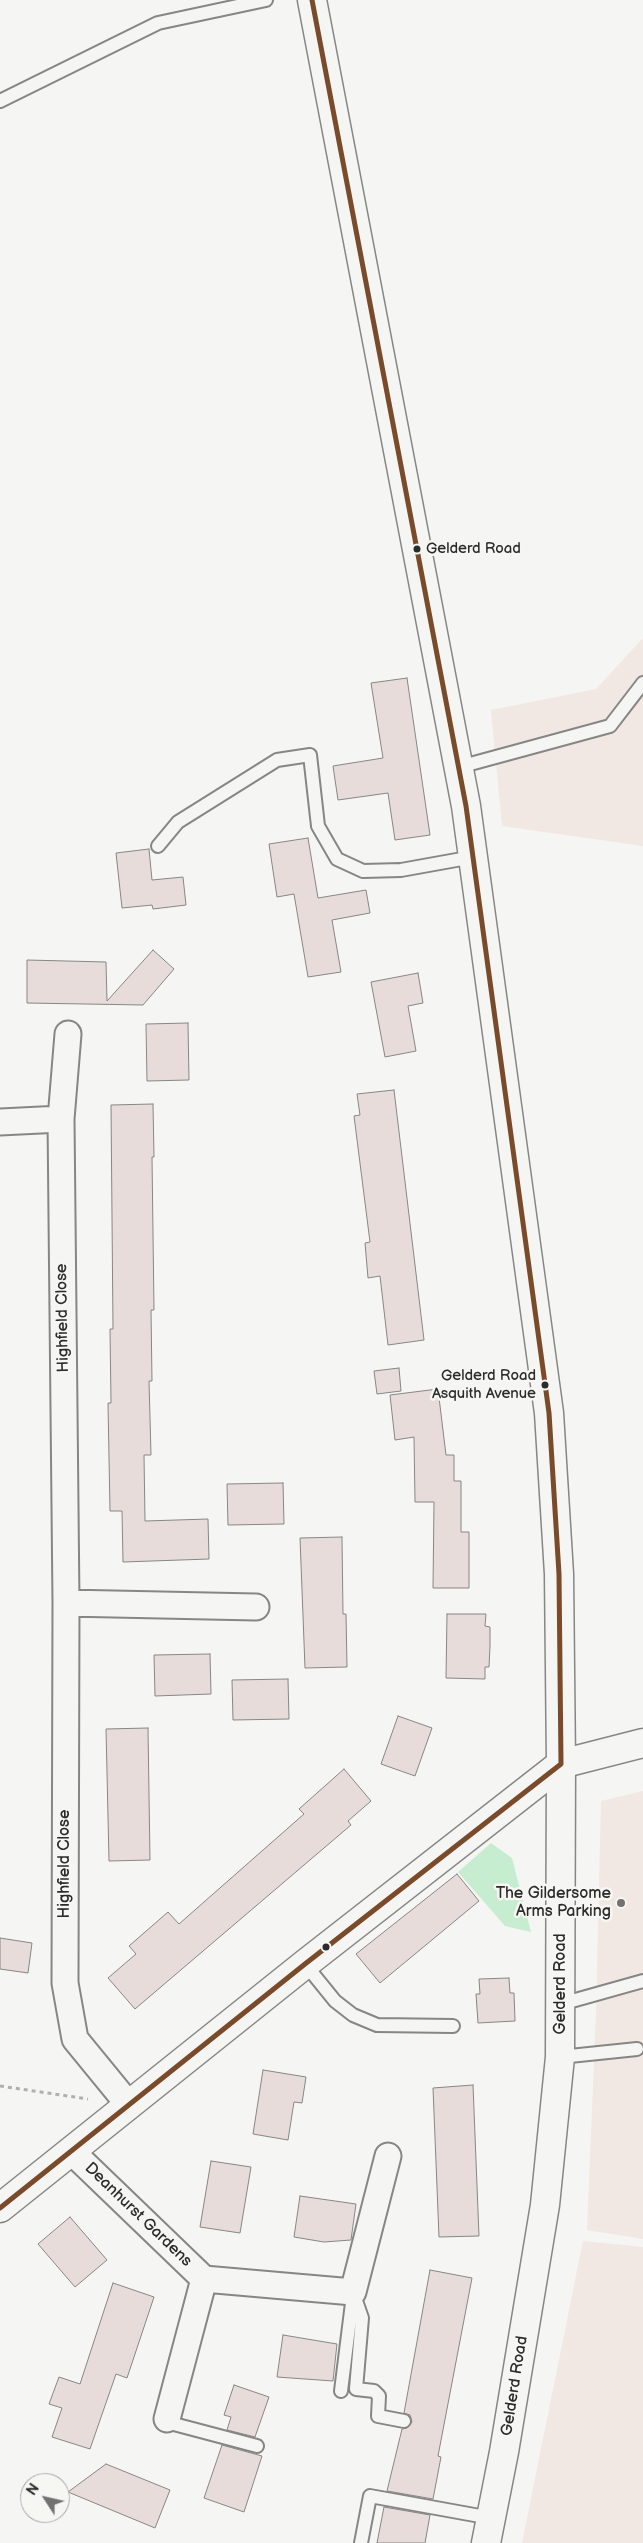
<!DOCTYPE html>
<html>
<head>
<meta charset="utf-8">
<style>
	body { margin:0 }
	#map { position:relative; width:643px; height:2543px; overflow:hidden; background:#f5f5f3; font-family:"Balsamiq Sans",sans-serif }
	canvas { display:block }
	.north { position:absolute; left:20px; top:2473px; width:50px; height:50px; box-sizing:border-box; background:#f6f6f2; border:1px solid #a5a5a2; border-radius:50%; rotate:305deg; font-size:14px; font-weight:700; line-height:20px; text-align:center; color:#2b2b2b }
	.north::after { content:''; display:block; margin:auto; width:18px; height:22px; background:#727271; clip-path:polygon(50% 0,100% 100%,50% 72%,0 100%) }
</style>
</head>
<body>
<div id="map">
<canvas width="643" height="2543"></canvas>
<div class="north">N</div>
</div>
<script>
const ctx = document.querySelector('canvas').getContext('2d');
ctx.lineJoin = 'round';
function paint(path, color) {
  ctx.fillStyle = color;
  ctx.fill(path, 'evenodd');
}
function poly(rows) {
  const path = new Path2D();
  for (const r of rows) {
    path.moveTo(r[0], r[1]);
    for (let i = 2; i < r.length; i += 2) path.lineTo(r[i], r[i + 1]);
  }
  return path;
}
function stroke(path, color, width, dash) {
  ctx.strokeStyle = color;
  ctx.lineWidth = width;
  ctx.lineCap = dash ? 'butt' : 'round';
  ctx.setLineDash(dash || []);
  ctx.stroke(path);
}
function label(font, color, halo, rows, align = 'center') {
  ctx.font = font + ' "Balsamiq Sans",sans-serif';
  ctx.lineWidth = 5;
  ctx.setLineDash([]);
  ctx.textBaseline = 'middle';
  ctx.strokeStyle = halo;
  ctx.fillStyle = color;
  for (const [text, x, y, turn = 0] of rows) {
    ctx.save();
    ctx.translate(x, y);
    ctx.rotate((+turn || 0) * Math.PI / 180);
    ctx.textAlign = isNaN(turn) ? turn : align;
    if (halo) ctx.strokeText(text, 0, 0);
    ctx.fillText(text, 0, 0);
    ctx.restore();
  }
}
paint(poly([
	[643,638,643,846,502,826,491,710,596,689],
	[643,1791,643,2239,587,2230,596,2013,601,1801],
	[583,2241,643,2247,643,2543,522,2543]
]), '#f1e7e3');
paint(poly([
	[491,1843,512,1858,531,1932,505,1926,458,1872]
]), '#c6edd0');
const building = poly([
	[407,678,430,835,395,840,388,793,338,800,333,766,383,758,371,683,407,678],
	[308,838,318,898,366,890,370,913,332,920,341,972,308,977,294,894,277,897,269,844,308,838],
	[149,849,152,880,183,877,186,905,153,909,152,905,122,908,116,853,149,849],
	[153,950,174,969,143,1005,27,1003,27,960,106,962,107,1001,153,950],
	[418,973,423,1003,408,1006,416,1051,385,1057,371,982,418,973],
	[188,1023,189,1080,147,1081,146,1024,188,1023],
	[394,1090,424,1340,388,1345,380,1276,368,1278,365,1243,370,1242,354,1116,360,1115,357,1094,394,1090],
	[153,1104,154,1157,152,1157,154,1310,151,1310,152,1381,149,1381,151,1455,144,1455,145,1521,208,1519,209,1559,123,1562,122,1511,110,1511,108,1403,111,1403,110,1329,113,1329,111,1105,153,1104],
	[399,1368,401,1391,377,1394,374,1371,399,1368],
	[438,1389,446,1455,454,1455,454,1481,461,1481,461,1532,469,1532,469,1588,433,1588,434,1502,415,1502,414,1437,395,1440,390,1395,438,1389],
	[283,1483,284,1524,228,1525,227,1484,283,1483],
	[342,1537,343,1614,346,1614,347,1667,305,1668,300,1538,342,1537],
	[447,1614,486,1614,485,1626,490,1627,490,1646,489,1667,485,1667,485,1679,446,1678,447,1614],
	[210,1654,211,1694,155,1696,154,1655,210,1654],
	[288,1679,289,1719,233,1720,232,1680,288,1679],
	[398,1716,432,1728,415,1776,381,1764,398,1716],
	[148,1728,150,1860,109,1861,106,1729,148,1728],
	[344,1769,371,1801,348,1821,351,1825,135,2009,108,1978,136,1954,129,1946,168,1912,179,1924,304,1814,299,1809,344,1769],
	[457,1874,479,1901,380,1983,356,1954,457,1874],
	[0,1938,32,1943,28,1973,0,1969,0,1938],
	[509,1978,510,1993,514,1993,515,2021,478,2023,476,1994,480,1994,479,1979,509,1978],
	[263,2070,306,2077,302,2103,294,2102,288,2140,253,2134,263,2070],
	[473,2085,479,2236,439,2237,433,2088,473,2085],
	[211,2161,251,2167,240,2233,200,2227,211,2161],
	[300,2196,356,2204,351,2240,324,2242,294,2237,300,2196],
	[70,2217,107,2260,75,2287,38,2244,70,2217],
	[430,2270,472,2278,438,2456,441,2457,433,2499,387,2491,402,2429,407,2428,412,2422,410,2415,404,2413,430,2270],
	[113,2283,154,2297,127,2378,116,2374,90,2449,52,2437,62,2408,49,2404,59,2377,80,2384,113,2283],
	[283,2335,337,2344,333,2381,277,2377,283,2335],
	[234,2385,269,2397,255,2437,227,2430,231,2417,224,2415,234,2385],
	[222,2445,262,2456,244,2512,204,2498,222,2445],
	[106,2464,170,2490,155,2528,68,2492,106,2464],
	[384,2507,430,2515,425,2543,377,2543,384,2507]
]);
paint(building, '#e7dcd9');
stroke(building, '#868685', 1);
const lane = poly([
	[0,101,158,23,266,0],
	[459,767,610,726,643,683],
	[158,846,178,822,277,760,310,755,318,826,337,859,363,871,401,870,473,857],
	[305,1964,335,2001,353,2015,377,2025,453,2026],
	[561,2004,643,1981],
	[560,2057,637,2049],
	[353,2292,362,2318,356,2389,374,2391,379,2396,378,2416,404,2421],
	[341,2391,353,2295],
	[167,2419,170,2423,257,2446],
	[361,2543,370,2496,491,2518]
]);
const street = poly([
	[68,1034,61,1119,66,1603,65,1983,75,2039,129,2105],
	[0,1122,61,1119],
	[66,1603,256,1607],
	[71,2151,204,2279,353,2292,388,2156],
	[167,2419,204,2279]
]);
const secondary = poly([
	[0,2208,305,1964,561,1764,643,1743]
]);
const primary = poly([
	[312,0,466,806,549,1413,559,1574,561,1764,560,2057,545,2205,504,2452,486,2543]
]);
stroke(lane, '#868685', 16);
stroke(street, '#868685', 29);
stroke(secondary, '#868685', 31);
stroke(primary, '#868685', 31);
stroke(poly([
	[0,2086,88,2099]
]), '#b0b0af', 3, [4, 4]);
stroke(lane, '#f5f5f3', 12);
stroke(street, '#f5f5f3', 25);
stroke(secondary, '#f5f5f3', 28);
stroke(primary, '#f5f5f3', 28);
stroke(poly([
	[0,2208,305,1964,561,1764,559,1574,549,1413,466,806,312,0]
]), '#7a4b2a', 5);
for (const [x, y, r, color] of [
	[417,549,4.5,"#2b2b2b"],
	[545,1385,4.5,"#2b2b2b"],
	[621,1903,5,"#727271"],
	[326,1947,4.5,"#2b2b2b"]
]) {
  const dot = new Path2D();
  dot.arc(x, y, r, 0, 2 * Math.PI);
  ctx.fillStyle = color;
  ctx.fill(dot);
  stroke(dot, '#f6f6f2', 2);
}
label('15px', '#2b2b2b', '#f6f6f2', [
	["Gelderd Road",426,549],
	["Gelderd Road",536,1376,"right"],
	["Asquith Avenue",536,1394,"right"]
], 'left');
label('16px', '#2b2b2b', '#f6f6f2', [
	["Highfield Close",63,1318,-91],
	["Highfield Close",65,1864,-90],
	["Gelderd Road",561,1984,-90],
	["Deanhurst Gardens",138,2215,44],
	["Gelderd Road",515,2386,-81]
]);
label('16px', '#2b2b2b', '#f6f6f2', [
	["The Gildersome",611,1894],
	["Arms Parking",611,1912]
], 'right');
</script>
</body>
</html>
